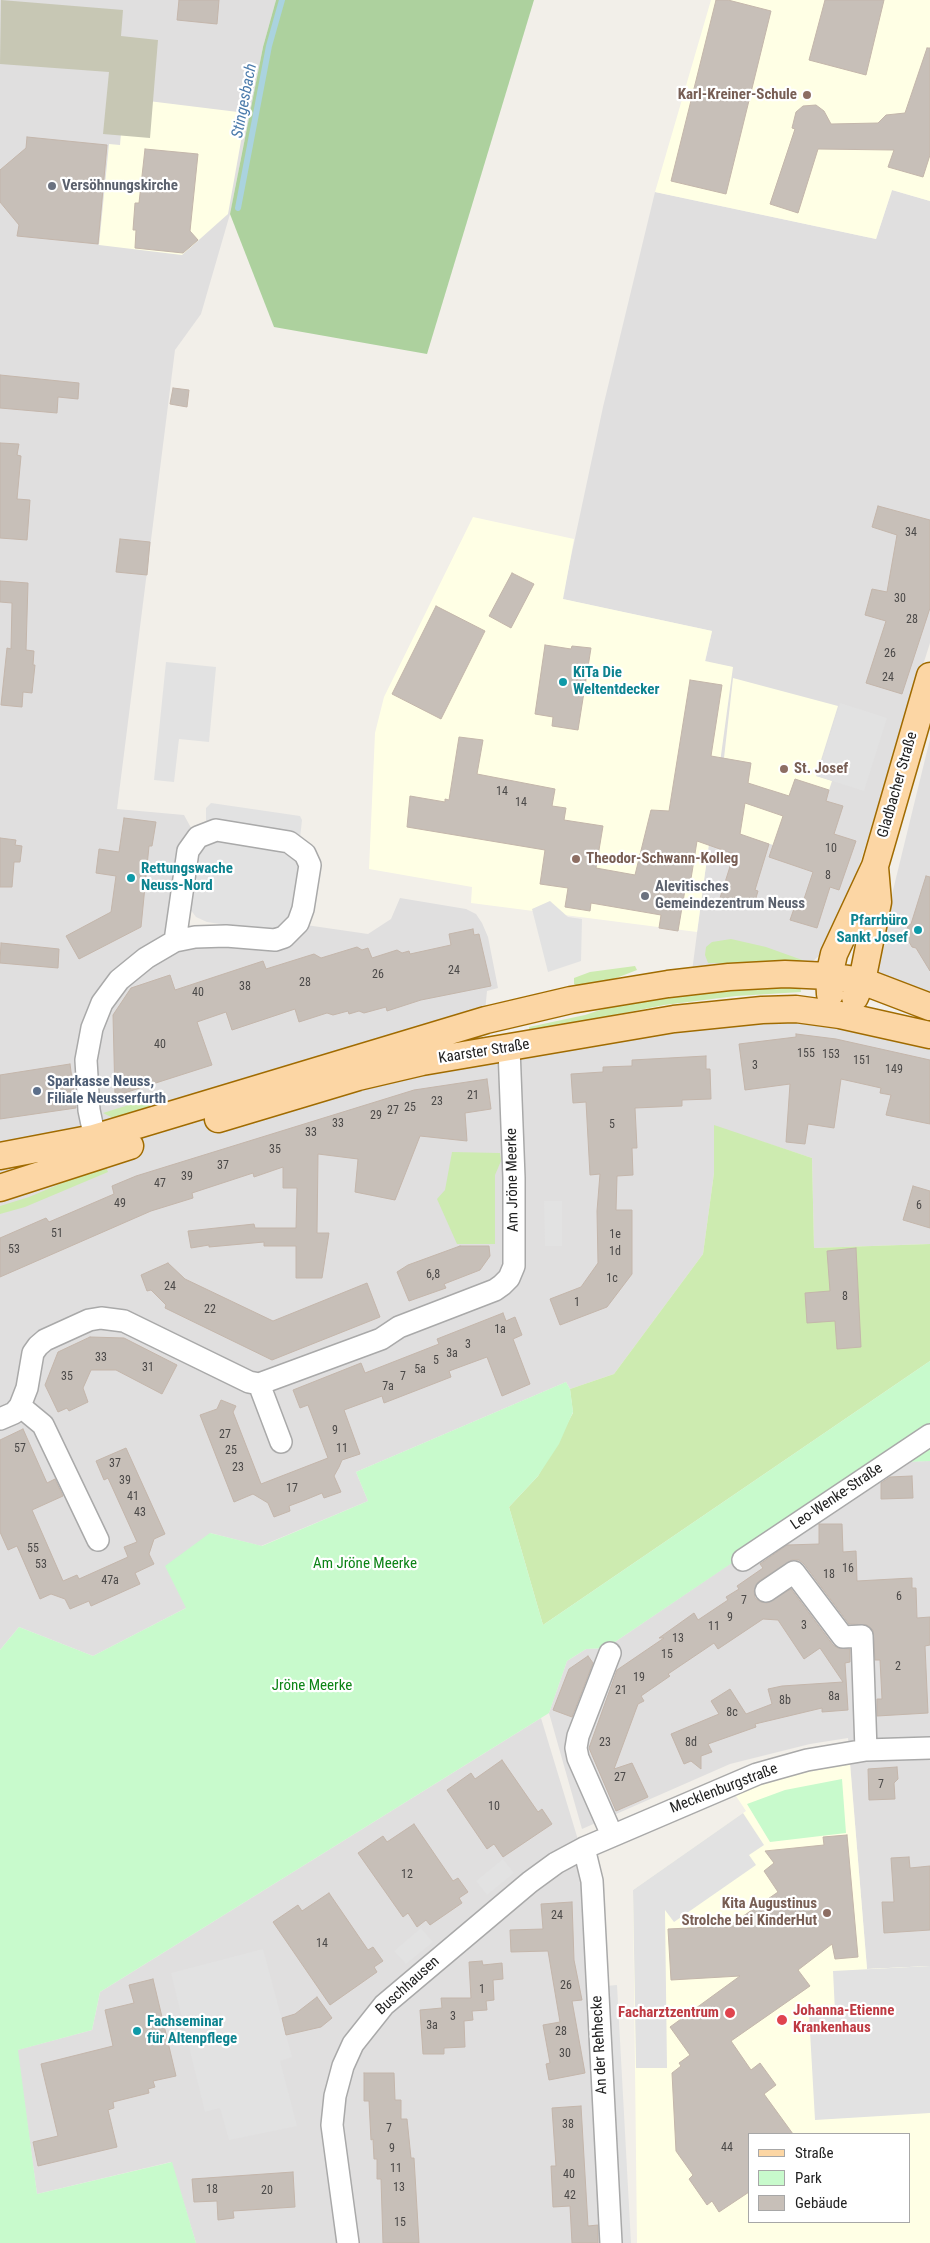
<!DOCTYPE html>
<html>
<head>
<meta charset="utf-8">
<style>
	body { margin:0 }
	#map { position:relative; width:930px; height:2243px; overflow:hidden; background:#f2efe9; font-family:"Roboto Condensed",sans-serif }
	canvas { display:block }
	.legend { position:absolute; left:748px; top:2133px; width:162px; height:90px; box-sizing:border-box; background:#fff; border:1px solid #a7a7a7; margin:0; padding:6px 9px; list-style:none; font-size:15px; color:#222 }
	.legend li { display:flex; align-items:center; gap:10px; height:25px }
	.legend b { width:25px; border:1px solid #a7a7a7 }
</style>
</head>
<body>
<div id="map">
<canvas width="930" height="2243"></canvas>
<ul class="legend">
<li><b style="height:6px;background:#fcd6a4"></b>Straße</li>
<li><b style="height:14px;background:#c8facc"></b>Park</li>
<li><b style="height:14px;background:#c7bfb8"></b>Gebäude</li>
</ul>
</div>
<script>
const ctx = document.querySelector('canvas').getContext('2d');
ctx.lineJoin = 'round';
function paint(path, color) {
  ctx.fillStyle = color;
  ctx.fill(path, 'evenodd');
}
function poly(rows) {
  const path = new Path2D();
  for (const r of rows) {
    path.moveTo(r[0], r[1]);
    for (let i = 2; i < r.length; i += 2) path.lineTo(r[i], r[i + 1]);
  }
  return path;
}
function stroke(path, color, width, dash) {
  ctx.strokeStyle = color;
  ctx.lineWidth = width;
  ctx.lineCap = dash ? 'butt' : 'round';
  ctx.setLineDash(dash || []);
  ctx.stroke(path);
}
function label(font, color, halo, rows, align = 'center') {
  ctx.font = font + ' "Roboto Condensed",sans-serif';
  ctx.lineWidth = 4.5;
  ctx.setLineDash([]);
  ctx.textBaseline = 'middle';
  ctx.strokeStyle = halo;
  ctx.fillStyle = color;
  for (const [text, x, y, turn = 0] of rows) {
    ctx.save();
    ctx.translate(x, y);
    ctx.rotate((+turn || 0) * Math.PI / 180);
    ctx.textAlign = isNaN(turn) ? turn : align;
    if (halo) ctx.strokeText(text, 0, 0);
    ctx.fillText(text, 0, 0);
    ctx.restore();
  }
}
paint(poly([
	[0,0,276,0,263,47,230,214,201,314,175,350,117,809,184,815,196,837,174,943,299,924,368,934,391,919,400,898,466,909,476,914,482,923,488,937,498,988,487,991,481,1053,763,1011,930,1038,930,1244,814,1248,812,1158,714,1126,714,1173,703,1254,614,1374,570,1389,566,1382,356,1472,368,1501,261,1546,210,1533,186,1608,93,1656,19,1627,0,1650],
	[892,190,930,201,930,643,852,888,821,954,812,962,691,979,732,667,705,662,712,631,562,599,603,407,655,192,876,239],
	[930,739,930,994,873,972],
	[930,1461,930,1966,867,1969,848,1738,810,1744,730,1764,582,1829,549,1713,567,1661,586,1649,606,1648,880,1462],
	[541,1718,579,1843,608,2243,196,2243,171,2162,37,2194,17,2050,92,2030,100,1992]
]), '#e0dfdf');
paint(poly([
	[711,0,930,0,930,201,892,190,876,239,655,192],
	[124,98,246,113,228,214,182,255,99,245,109,144,120,145],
	[473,517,574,539,563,599,712,631,705,661,733,667,697,932,471,903,472,887,369,869,375,733,384,697],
	[733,678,838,706,816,776,832,781,807,856,739,834,751,763,724,758],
	[850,1764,867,1969,930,1966,930,2243,637,2243,633,1890,746,1811,734,1793,782,1777],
	[749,2134,909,2134,909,2222,749,2222]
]), '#ffffe5');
paint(poly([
	[1,0,123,10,121,36,158,40,150,138,103,134,109,72,0,64]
]), '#c7c7b4');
paint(poly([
	[731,939,766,947,805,961,792,964,708,963,705,955,706,947,712,942],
	[635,966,637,970,593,987,581,988,574,984,574,978,590,972],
	[800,984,801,992,736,996,664,1005,529,1032,529,1027,585,1015,618,1004,671,991],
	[148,1099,150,1107,115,1119,103,1113],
	[714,1125,812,1158,814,1248,930,1244,930,1361,543,1625,509,1507,538,1476,573,1413,570,1389,614,1374,703,1254,714,1173],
	[452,1152,500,1153,501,1161,495,1175,495,1244,457,1244,437,1199,445,1190],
	[105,1165,108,1172,25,1207,0,1214,0,1206,29,1197]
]), '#cdebb0');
paint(poly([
	[276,0,534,0,427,354,274,327,230,214,263,47]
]), '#add19e');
paint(poly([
	[930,1361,930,1461,880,1463,606,1648,586,1649,567,1661,549,1713,100,1992,92,2030,18,2050,37,2194,172,2162,196,2243,0,2243,0,1650,19,1627,93,1656,186,1608,165,1566,210,1533,262,1546,368,1501,356,1472,566,1382,570,1389,573,1412,559,1444,538,1476,509,1507,543,1625],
	[842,1779,846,1833,770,1842,747,1804,785,1790]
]), '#c8facc');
paint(poly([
	[166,662,216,667,209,742,179,739,174,782,154,780],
	[840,703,887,718,864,791,817,776],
	[211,803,300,816,302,820,300,838,206,824,206,808],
	[208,840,288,849,300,861,294,918,273,932,207,922,196,917,190,909,195,855],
	[550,901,568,917,582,919,581,961,548,972,532,909],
	[544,1201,562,1201,562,1246,545,1246],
	[743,1813,764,1845,749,1855,756,1865,674,1922,665,1910,667,2068,636,2068,633,1890],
	[503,1859,514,1873,487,1895,476,1881],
	[421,1928,433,1942,406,1964,394,1951],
	[263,1949,292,2057,280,2061,297,2126,229,2140,220,2108,205,2112,171,1973],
	[930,1966,930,2113,815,2120,809,2014,835,2012,833,1971],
	[617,1985,631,2243,620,2243,606,1986]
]), '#e2e2e2');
stroke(poly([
	[238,208,269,46,282,0]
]), '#aad3df', 6);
const building = poly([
	[179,0,219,0,217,24,177,20,179,0],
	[716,0,728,0,771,11,726,194,671,181,716,0],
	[825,0,884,0,866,75,809,60,825,0],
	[927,48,930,48,930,155,923,177,888,167,894,150,818,149,798,213,770,204,795,129,792,128,796,112,803,106,816,105,824,111,831,124,878,123,886,115,905,113,927,48],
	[27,137,107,145,98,244,17,236,19,225,0,202,0,170,26,148,27,137],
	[145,149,198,154,190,231,198,240,183,253,135,248,136,230,133,230,135,203,139,203,145,149],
	[0,375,79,383,78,399,58,397,57,413,0,408,0,375],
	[173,388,189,390,187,407,170,404,173,388],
	[0,443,19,444,17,455,21,456,17,499,30,500,27,540,0,538,0,443],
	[878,506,930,520,930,608,902,694,866,683,886,621,865,615,872,589,887,592,897,535,872,527,878,506],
	[120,539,150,542,147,575,116,572,120,539],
	[512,573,534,584,511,628,489,616,512,573],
	[0,581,28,583,26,650,34,651,33,665,35,665,32,693,23,692,22,707,1,705,7,648,11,649,12,603,0,602,0,581],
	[436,606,485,631,441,719,392,694,436,606],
	[545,645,571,649,572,646,591,648,578,730,552,726,553,717,535,714,545,645],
	[690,680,722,685,711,756,751,763,748,783,789,796,795,779,829,790,826,801,843,806,834,834,856,841,839,890,830,887,817,928,790,920,796,903,802,905,813,872,769,857,783,816,745,803,740,834,769,844,755,890,758,891,753,908,720,898,734,854,697,841,690,885,686,884,678,931,659,928,661,915,591,903,590,911,565,907,568,888,540,884,545,850,407,827,410,796,445,802,445,799,449,800,459,737,483,740,477,774,555,789,552,806,566,808,564,820,603,826,596,868,635,875,651,810,669,811,690,680],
	[124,818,156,822,152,846,149,846,141,927,79,959,66,936,111,912,116,876,96,873,99,849,119,852,124,818],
	[0,838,16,840,15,845,22,846,20,862,14,862,12,887,0,887,0,838],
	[926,876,930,877,930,971,916,948,912,947,905,935,908,926,911,924,926,876],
	[473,929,474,935,479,934,491,986,421,1000,387,1011,386,1007,364,1013,359,1011,349,1014,348,1011,333,1015,327,1013,299,1022,295,1009,232,1030,226,1012,197,1022,212,1065,115,1096,113,1015,131,988,170,975,175,990,263,961,266,969,314,954,321,958,357,947,362,950,368,948,372,958,397,950,402,953,409,951,410,954,451,945,449,934,473,929],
	[1,943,59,949,58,968,0,963,1,943],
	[796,1034,836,1039,930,1060,930,1124,886,1115,891,1095,880,1093,881,1088,841,1079,834,1128,808,1124,805,1144,786,1142,790,1084,745,1090,739,1044,796,1037,796,1034],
	[706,1056,706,1069,710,1069,711,1099,682,1100,682,1106,635,1108,637,1148,632,1148,633,1175,617,1176,616,1210,632,1210,632,1274,607,1307,560,1325,550,1299,581,1287,598,1263,597,1211,600,1174,590,1175,586,1102,573,1103,571,1074,603,1072,603,1067,632,1066,632,1060,706,1056],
	[70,1064,76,1108,0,1119,0,1075,70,1064],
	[487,1079,491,1109,465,1113,467,1141,420,1136,395,1200,355,1192,358,1159,318,1154,317,1233,329,1233,322,1278,296,1278,296,1246,264,1246,264,1242,209,1247,209,1245,191,1248,188,1231,254,1224,255,1228,296,1228,297,1188,283,1188,283,1167,254,1177,253,1173,192,1193,193,1198,151,1211,0,1277,0,1238,46,1218,49,1222,114,1194,112,1186,136,1176,414,1090,487,1079],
	[913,1186,930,1191,930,1228,903,1220,913,1186],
	[460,1246,489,1246,490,1256,480,1270,444,1284,446,1288,409,1301,397,1272,408,1265,460,1246],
	[856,1248,861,1347,837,1349,835,1321,807,1323,805,1293,830,1291,827,1251,856,1248],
	[168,1263,185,1279,273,1321,367,1283,380,1317,272,1360,165,1308,166,1305,151,1290,147,1291,141,1275,168,1263],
	[503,1313,506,1321,515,1317,522,1335,513,1339,530,1384,502,1396,487,1357,449,1371,451,1377,384,1403,382,1396,344,1410,360,1454,342,1460,339,1467,334,1476,341,1492,324,1498,322,1493,305,1500,289,1506,290,1511,274,1517,268,1503,253,1494,234,1502,200,1415,217,1409,221,1400,236,1406,233,1412,261,1484,328,1458,308,1405,300,1408,293,1390,361,1363,365,1373,439,1344,437,1339,503,1313],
	[90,1337,124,1338,177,1365,162,1394,116,1370,91,1370,83,1388,88,1402,69,1411,67,1408,58,1412,45,1385,58,1352,90,1337],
	[23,1429,47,1483,55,1479,63,1496,32,1510,63,1581,77,1575,79,1579,128,1557,124,1547,137,1542,108,1478,104,1480,96,1461,126,1448,165,1534,154,1539,149,1554,154,1564,135,1573,140,1584,91,1606,89,1601,70,1609,65,1599,51,1594,40,1599,17,1546,8,1550,0,1532,0,1440,23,1429],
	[912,1476,913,1498,881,1499,881,1483,890,1477,912,1476],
	[819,1524,842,1524,843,1552,856,1551,857,1581,912,1578,912,1588,916,1588,917,1618,930,1617,930,1645,925,1646,928,1713,877,1716,877,1699,882,1699,880,1660,875,1660,873,1630,867,1625,849,1624,804,1564,799,1560,792,1560,759,1581,754,1591,755,1598,761,1602,767,1603,791,1589,833,1645,838,1648,850,1649,850,1662,845,1663,848,1710,822,1712,822,1708,755,1724,756,1727,708,1744,712,1752,701,1756,701,1769,691,1761,684,1764,671,1734,719,1714,711,1701,730,1689,746,1714,772,1704,768,1689,782,1686,843,1682,820,1648,804,1659,778,1620,763,1619,718,1649,714,1643,668,1674,670,1676,641,1696,644,1701,638,1704,614,1769,632,1763,648,1797,616,1811,589,1748,617,1670,664,1638,659,1638,694,1613,698,1620,728,1600,726,1597,739,1589,737,1586,763,1568,760,1564,787,1545,819,1544,819,1524],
	[588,1656,593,1663,572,1717,553,1710,569,1669,588,1656],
	[502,1760,538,1812,542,1809,552,1824,503,1857,494,1844,487,1849,447,1790,471,1773,475,1779,502,1760],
	[897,1767,898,1779,894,1783,895,1799,869,1800,868,1769,897,1767],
	[414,1824,453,1881,458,1878,468,1892,459,1898,462,1903,430,1925,426,1920,417,1927,408,1913,403,1917,358,1853,383,1836,387,1842,414,1824],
	[847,1835,858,1957,835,1959,832,1944,798,1970,810,1986,731,2041,751,2070,760,2063,776,2085,764,2094,793,2134,749,2134,749,2192,719,2212,712,2201,707,2205,689,2179,693,2175,676,2151,672,2073,681,2066,679,2063,690,2055,670,2027,740,1976,671,1980,668,1929,710,1927,721,1920,726,1928,778,1892,764,1871,774,1863,765,1851,824,1845,823,1837,847,1835],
	[909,1857,910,1868,930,1866,930,1930,884,1933,882,1902,894,1902,891,1858,909,1857],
	[329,1893,368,1950,373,1947,383,1961,374,1967,377,1972,330,2005,273,1922,298,1905,302,1911,329,1893],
	[572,1902,574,1960,582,2000,572,2001,585,2073,549,2080,546,2064,550,2063,543,2025,560,2022,548,1951,511,1952,510,1930,543,1929,541,1904,572,1902],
	[482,1961,483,1965,502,1963,503,1979,493,1980,494,2000,486,2001,487,2010,472,2011,473,2020,464,2021,465,2047,444,2048,444,2054,423,2054,420,2010,442,2008,441,1998,471,1998,469,1962,482,1961],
	[153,1979,176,2076,153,2081,155,2087,148,2089,149,2093,113,2102,114,2108,108,2110,117,2147,38,2166,33,2142,58,2136,41,2064,113,2046,105,2010,134,2003,129,1985,153,1979],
	[317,1997,332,2018,321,2027,286,2035,282,2018,295,2014,317,1997],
	[364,2073,394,2073,395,2100,401,2100,401,2119,407,2119,411,2158,414,2158,419,2243,383,2243,381,2179,377,2179,377,2159,374,2159,373,2139,371,2140,369,2101,364,2101,364,2073],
	[581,2106,588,2226,598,2225,598,2243,572,2243,570,2206,553,2207,551,2166,556,2166,552,2108,581,2106],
	[293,2172,295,2207,233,2211,234,2218,218,2220,217,2201,194,2202,192,2179,293,2172]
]);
paint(building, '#c7bfb8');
stroke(building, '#c4b6ab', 1);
const minor = poly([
	[98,1153,89,1110,86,1060,92,1028,102,1003,119,980,146,958,175,941,195,937,226,936,275,940,284,937,298,923,303,909,310,865,305,854,289,842,216,830,198,837,188,851,175,941],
	[259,1384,281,1442],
	[20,1406,43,1425,98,1540],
	[0,1419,14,1413,20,1406,27,1388,33,1353,38,1346,45,1340,89,1320,101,1318,124,1321,249,1382,259,1384,381,1339,399,1327,495,1290,502,1285,509,1278,514,1266,514,1178,509,1048],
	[743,1560,930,1435],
	[766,1591,794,1572,843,1637,862,1636,866,1750],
	[610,1653,578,1736,576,1748,578,1758,612,1835],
	[584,1848,592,1881,611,2243],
	[348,2243,332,2125,335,2096,343,2066,353,2044,384,2005,530,1882,556,1863,584,1848,757,1774,807,1760,866,1750,930,1748]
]);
const major = poly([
	[830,994,829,976,834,954,875,866,930,676],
	[855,997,862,981,878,902,875,867],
	[218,1119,358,1077,422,1062,674,1019,762,1010,796,1009,840,1015,930,1035],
	[0,1156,94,1138,486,1020,571,1000,668,984,729,977,785,974,829,976,862,981,930,1007],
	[0,1188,130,1146]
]);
stroke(minor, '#a9a9a9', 24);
stroke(major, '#a06b00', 29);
stroke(minor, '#fff', 21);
stroke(major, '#fcd6a4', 26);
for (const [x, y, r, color] of [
	[807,95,5,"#8d6e63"],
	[52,186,5,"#6b7280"],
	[563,682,5,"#0f9aa8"],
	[784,769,5,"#8d6e63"],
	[576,859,5,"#8d6e63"],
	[131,878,5,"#0f9aa8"],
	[645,896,5,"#6b7280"],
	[918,930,5,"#0f9aa8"],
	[37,1091,5,"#5c6f8a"],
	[827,1913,5,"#8d6e63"],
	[730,2013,6,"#e0444e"],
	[782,2020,6,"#e0444e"],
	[137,2031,5,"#0f9aa8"]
]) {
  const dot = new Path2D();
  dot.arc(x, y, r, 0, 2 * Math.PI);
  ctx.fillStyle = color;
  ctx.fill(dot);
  stroke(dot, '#fff', 2);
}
label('12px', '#4b4948', null, [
	["34",911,533],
	["30",900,599],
	["28",912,620],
	["26",890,654],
	["24",888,678],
	["14",502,792],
	["14",521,803],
	["10",831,849],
	["8",828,876],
	["24",454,971],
	["26",378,975],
	["28",305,983],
	["38",245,987],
	["40",198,993],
	["40",160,1045],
	["155",806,1054],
	["153",831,1055],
	["151",862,1061],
	["3",755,1066],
	["149",894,1070],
	["21",473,1096],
	["23",437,1102],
	["25",410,1108],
	["27",393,1111],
	["29",376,1116],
	["33",338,1124],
	["5",612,1125],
	["33",311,1133],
	["35",275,1150],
	["37",223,1166],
	["39",187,1177],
	["47",160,1184],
	["49",120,1204],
	["6",919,1206],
	["51",57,1234],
	["1e",615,1235],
	["53",14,1250],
	["1d",615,1252],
	["6,8",433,1275],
	["1c",612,1279],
	["24",170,1287],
	["8",845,1297],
	["1",577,1303],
	["22",210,1310],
	["1a",500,1330],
	["3",468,1345],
	["3a",452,1354],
	["33",101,1358],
	["5",436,1361],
	["31",148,1368],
	["5a",420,1370],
	["35",67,1377],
	["7",403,1377],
	["7a",388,1387],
	["9",335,1431],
	["27",225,1435],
	["57",20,1449],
	["11",342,1449],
	["25",231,1451],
	["37",115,1464],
	["23",238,1468],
	["39",125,1481],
	["17",292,1489],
	["41",133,1497],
	["43",140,1513],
	["55",33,1549],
	["53",41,1565],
	["16",848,1569],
	["18",829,1575],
	["47a",110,1581],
	["6",899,1597],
	["7",744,1601],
	["9",730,1618],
	["3",804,1626],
	["11",714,1627],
	["13",678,1639],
	["15",667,1655],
	["2",898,1667],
	["19",639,1678],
	["21",621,1691],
	["8a",834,1697],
	["8b",785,1701],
	["8c",732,1713],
	["23",605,1743],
	["8d",691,1743],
	["27",620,1778],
	["7",881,1785],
	["10",494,1807],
	["12",407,1875],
	["24",557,1916],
	["14",322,1944],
	["26",566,1986],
	["1",482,1990],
	["3",453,2017],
	["3a",432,2026],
	["28",561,2032],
	["30",565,2054],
	["38",568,2125],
	["7",389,2129],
	["44",727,2148],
	["9",392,2149],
	["11",396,2169],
	["40",569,2175],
	["13",399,2188],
	["18",212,2190],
	["20",267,2191],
	["42",570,2196],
	["15",400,2223]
]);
label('bold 15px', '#785e54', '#fff', [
	["Karl-Kreiner-Schule",797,95],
	["St. Josef",794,769,"left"],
	["Theodor-Schwann-Kolleg",586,859,"left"],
	["Kita Augustinus",817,1904],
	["Strolche bei KinderHut",817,1921]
], 'right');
label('bold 15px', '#5b616d', '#fff', [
	["Versöhnungskirche",62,186],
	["Alevitisches",655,887],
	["Gemeindezentrum Neuss",655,904]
], 'left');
label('bold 15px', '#0d838f', '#fff', [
	["KiTa Die",573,673],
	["Weltentdecker",573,690],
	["Rettungswache",141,869],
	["Neuss-Nord",141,886],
	["Pfarrbüro",908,921,"right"],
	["Sankt Josef",908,938,"right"],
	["Fachseminar",147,2022],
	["für Altenpflege",147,2039]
], 'left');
label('15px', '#222', '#fff', [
	["Gladbacher Straße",898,785,-74],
	["Kaarster Straße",484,1052,-9],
	["Am Jröne Meerke",513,1180,-91],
	["Leo-Wenke-Straße",837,1497,-34],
	["Mecklenburgstraße",724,1789,-21],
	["Buschhausen",408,1986,-42],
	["An der Rehhecke",600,2045,-93]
]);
label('bold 15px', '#4e5e75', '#fff', [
	["Sparkasse Neuss,",47,1082],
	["Filiale Neusserfurth",47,1099]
], 'left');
label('15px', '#0c8416', '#fff', [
	["Am Jröne Meerke",365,1564],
	["Jröne Meerke",312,1686]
]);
label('bold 15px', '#be3a42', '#fff', [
	["Johanna-Etienne",793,2011],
	["Krankenhaus",793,2028],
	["Facharztzentrum",719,2013,"right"]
], 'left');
label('italic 16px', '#4a7aab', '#fff', [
	["Stingesbach",245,101,-79]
]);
</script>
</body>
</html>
